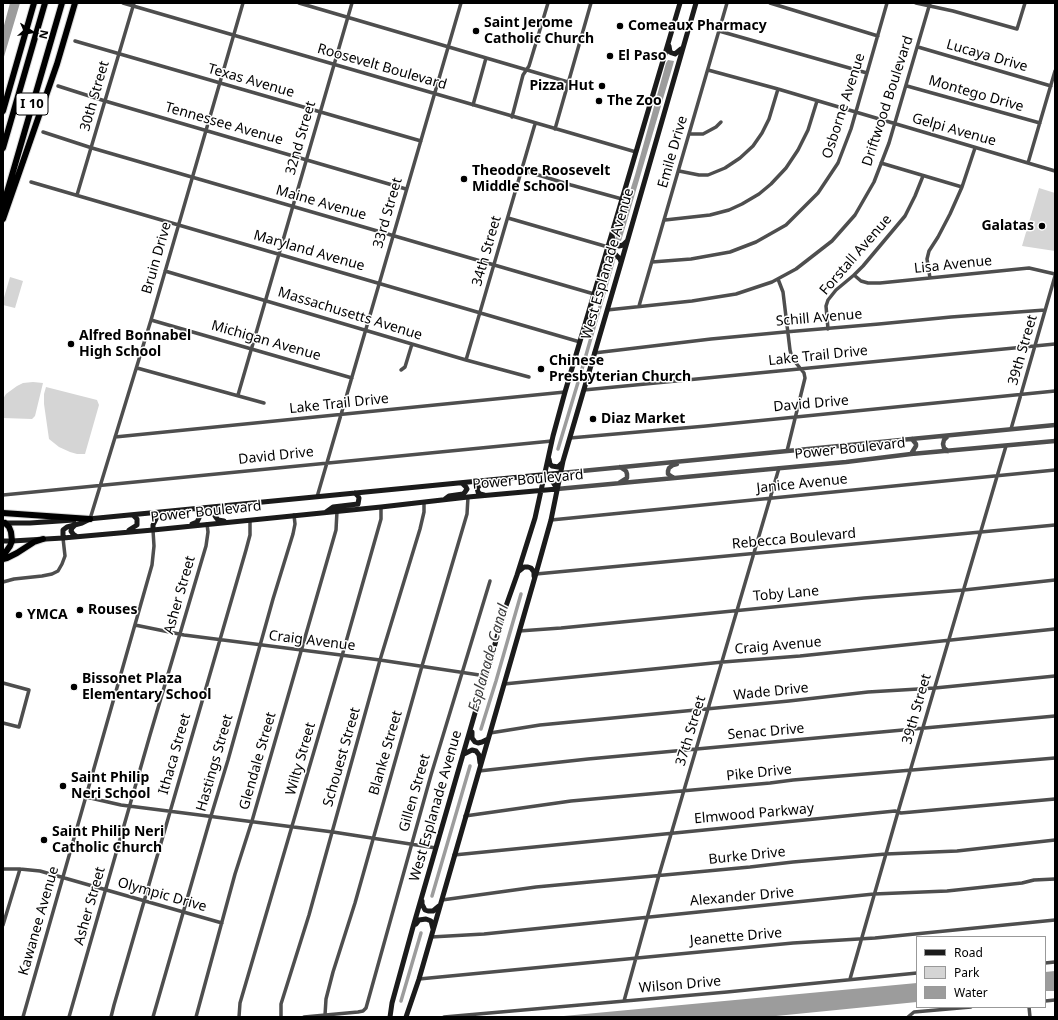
<!DOCTYPE html>
<html>
<head>
<meta charset="utf-8">
<style>
	body { margin:0 }
	#map { position:relative; width:1058px; height:1020px; overflow:hidden; background:#fff; font-family:"Noto Sans",sans-serif }
	canvas { display:block }
	.frame { position:absolute; inset:0; border:4px solid #000; pointer-events:none }
	.legend { position:absolute; left:916px; top:936px; width:130px; height:72px; box-sizing:border-box; background:#fff; border:1px solid #999; margin:0; padding:5px 7px; list-style:none; font-size:12px; color:#000 }
	.legend li { display:flex; align-items:center; gap:8px; height:20px }
	.legend b { width:20px; border:1px solid #999 }
	.north { position:absolute; left:12px; top:12px; width:40px; height:40px; -webkit-text-stroke:3px #fff; paint-order:stroke; rotate:102deg; font-size:11px; font-weight:700; line-height:16px; text-align:center; color:#000 }
	.north::after { content:''; display:block; margin:auto; width:14px; height:18px; background:#000; clip-path:polygon(50% 0,100% 100%,50% 72%,0 100%) }
</style>
</head>
<body>
<div id="map">
<canvas width="1058" height="1020"></canvas>
<div class="frame"></div>
<ul class="legend">
<li><b style="height:5px;background:#1b1b1b"></b>Road</li>
<li><b style="height:11px;background:#d5d5d5"></b>Park</li>
<li><b style="height:11px;background:#9c9c9c"></b>Water</li>
</ul>
<div class="north">N</div>
</div>
<script>
const ctx = document.querySelector('canvas').getContext('2d');
ctx.lineJoin = 'round';
function paint(path, color) {
  ctx.fillStyle = color;
  ctx.fill(path, 'evenodd');
}
function poly(rows) {
  const path = new Path2D();
  for (const r of rows) {
    path.moveTo(r[0], r[1]);
    for (let i = 2; i < r.length; i += 2) path.lineTo(r[i], r[i + 1]);
  }
  return path;
}
function stroke(path, color, width, dash) {
  ctx.strokeStyle = color;
  ctx.lineWidth = width;
  ctx.lineCap = dash ? 'butt' : 'round';
  ctx.setLineDash(dash || []);
  ctx.stroke(path);
}
function label(font, color, halo, rows, align = 'center') {
  ctx.font = font + ' "Noto Sans",sans-serif';
  ctx.lineWidth = 3;
  ctx.setLineDash([]);
  ctx.textBaseline = 'middle';
  ctx.strokeStyle = halo;
  ctx.fillStyle = color;
  for (const [text, x, y, turn = 0] of rows) {
    ctx.save();
    ctx.translate(x, y);
    ctx.rotate((+turn || 0) * Math.PI / 180);
    ctx.textAlign = isNaN(turn) ? turn : align;
    if (halo) ctx.strokeText(text, 0, 0);
    ctx.fillText(text, 0, 0);
    ctx.restore();
  }
}
paint(poly([
	[1039,188,1055,193,1055,251,1022,246],
	[10,277,23,281,15,308,3,305,3,301],
	[33,382,43,383,35,416,32,419,3,418,3,399,6,394,17,386,23,383],
	[46,387,97,400,99,405,85,454,77,454,70,452,59,447,49,439,44,404,44,394]
]), '#d5d5d5');
paint(poly([
	[10,3,20,3,3,60,3,29],
	[668,60,674,61,673,65,621,241,615,239,635,175,666,63],
	[1055,971,1055,991,1045,991,1045,972],
	[917,983,917,1002,766,1017,553,1017]
]), '#9c9c9c');
stroke(poly([
	[558,449,582,369,614,258],
	[481,729,496,681,521,594],
	[432,896,470,766],
	[401,1001,421,933]
]), '#9c9c9c', 3.5);
const motorway = poly([
	[3,111,34,3],
	[3,148,45,3],
	[3,206,62,3],
	[3,219,57,64,75,3],
	[3,513,90,519],
	[3,556,10,546,12,541,11,532,9,527,5,523],
	[3,559,7,558,17,553,34,542,43,539]
]);
stroke(motorway, '#dbdbdb', 8);
stroke(poly([
	[123,3,636,152],
	[299,3,568,82],
	[770,3,878,36],
	[916,3,953,11,1017,29,1025,3],
	[719,31,867,73],
	[75,41,421,141],
	[918,47,1051,86],
	[708,70,778,89,1055,171],
	[58,86,105,101,406,189],
	[907,86,1040,123],
	[473,105,486,58],
	[512,117,523,75,529,66,548,3],
	[555,129,591,3],
	[43,132,92,148,594,294],
	[689,134,703,134,716,127,721,122],
	[881,163,962,187],
	[1028,163,1055,71],
	[522,170,571,185,622,199],
	[679,171,699,175,708,175,725,168,740,158,753,146,762,133,769,119,778,89],
	[31,182,580,342],
	[77,195,134,3],
	[508,218,608,247],
	[665,220,710,215,729,210,742,204,759,194,771,184,786,168,798,150,808,130,817,101],
	[652,262,691,259,730,252,756,242,786,225,818,193,838,163,851,129,887,3],
	[165,271,466,360,529,377],
	[854,275,861,281,868,283,880,283,1029,268,1055,274],
	[930,278,927,259,929,251,938,237,950,214,962,187,975,148],
	[778,279,783,292,790,350,792,358,804,373,805,378,787,451],
	[639,306,727,3],
	[607,310,692,301,736,294,772,282,796,269,832,241,855,215,874,182,889,143,930,3],
	[151,320,352,378],
	[828,329,826,306,828,300,836,290,854,275,863,266,905,216,915,196,923,176],
	[594,353,711,339,785,332,879,324,951,317,1045,310],
	[466,360,535,124],
	[137,368,264,403],
	[401,370,405,367,412,344],
	[584,390,1055,344],
	[238,395,352,3],
	[1011,429,1055,276],
	[115,437,565,392],
	[570,438,706,426,1055,391],
	[3,495,552,441],
	[317,497,461,3],
	[90,519,151,320,243,3],
	[551,520,1055,470],
	[536,574,1055,525],
	[3,582,14,579,42,576,52,574,58,571,62,564,65,556,63,538],
	[135,625,184,635,380,660,486,676],
	[519,631,561,628,864,598,964,590,1055,580],
	[3,683,29,690,19,727,3,723],
	[504,684,723,662,800,656,1055,629],
	[490,733,540,725,789,701,868,692,935,688,1055,676],
	[479,771,588,759,1055,716],
	[86,797,121,805,333,832,436,848],
	[465,816,571,801,770,783,793,780,1055,758],
	[454,855,895,811,901,813,1055,799],
	[3,869,20,869,40,871,222,923],
	[442,900,536,887,750,867,793,862,886,854,957,851,1055,840],
	[3,925,20,869],
	[431,937,484,934,874,894,947,891,1022,883,1034,880,1055,879],
	[1045,963,1055,962],
	[419,979,793,943,875,938,1055,920],
	[850,979,898,812,1006,446],
	[624,1001,659,875,779,468],
	[1045,1001,1055,1000],
	[1029,1007,1030,1017],
	[325,1015,326,999,333,972,355,903,422,666,467,514,468,497],
	[23,1017,152,565,154,546,153,530],
	[69,1017,150,735,206,546,208,532,207,524],
	[111,1017,114,1005,246,550,250,535,250,520],
	[153,1017,211,816,228,760,273,599,293,534,295,524,294,515],
	[196,1017,235,874,252,821,336,530,337,511],
	[239,1017,240,1003,342,656,381,519,381,507],
	[281,1017,281,1004,309,915,380,660,420,529,424,512,424,502],
	[304,1017,358,1012,363,1011,366,1008,431,775,490,581],
	[444,1017,727,992,917,973],
	[908,1017,914,1012,971,1007]
]), '#4e4e4e', 3.5);
stroke(poly([
	[948,451,944,448,943,444,944,440,948,436],
	[911,454,916,446,916,444,912,439],
	[561,473,1055,425],
	[674,478,668,474,668,471,669,468,673,465,677,464],
	[619,483,627,478,627,474,626,471,620,467],
	[557,489,846,462,911,454,1055,441]
]), '#4e4e4e', 4.5);
stroke(poly([
	[669,46,670,52,672,53,675,54,681,49],
	[612,235,613,241,615,244,619,246,623,245,627,241],
	[605,259,608,255,615,254,620,259,621,262],
	[549,459,550,464,552,466,558,467,562,463],
	[545,475,550,477,557,489],
	[484,495,480,494,478,492,477,488,481,484,484,482],
	[445,499,449,496,463,494,465,492,467,489,466,487,462,483],
	[223,509,218,510,215,513,215,516,218,520,224,521],
	[326,512,333,507,358,504,359,498,358,496,355,493],
	[88,519,561,473],
	[4,523,30,523,74,520],
	[192,524,197,522,199,518,200,514,198,509],
	[75,525,72,528,71,531,73,534,76,536],
	[129,530,137,525,137,519,133,515],
	[153,530,153,525,157,517,161,513],
	[63,538,63,530,67,527,82,523,90,519],
	[3,541,12,541,63,538,153,530,381,507,468,497,557,489],
	[519,571,524,567,528,567,531,568,534,572,534,576],
	[472,732,472,738,475,742,478,743,482,742,488,739],
	[464,754,472,750,476,751,479,755,480,763],
	[422,901,422,904,425,910,428,911,433,911,439,906],
	[416,924,419,920,426,919,431,921,433,929],
	[390,1017,392,1003,413,927,506,606,517,575,535,518,553,436,565,392,680,3],
	[406,1017,419,979,535,577,551,520,563,461,621,263,696,3]
]), '#1b1b1b', 5);
stroke(motorway, '#000', 6);
for (const [x, y, r, color] of [
	[620,26,4,"#000"],
	[476,31,4,"#000"],
	[610,56,4,"#000"],
	[602,86,4,"#000"],
	[599,101,4,"#000"],
	[464,179,4,"#000"],
	[1042,226,4,"#000"],
	[71,344,4,"#000"],
	[541,369,4,"#000"],
	[593,419,4,"#000"],
	[80,610,4,"#000"],
	[19,615,4,"#000"],
	[74,687,4,"#000"],
	[63,786,4,"#000"],
	[44,840,4,"#000"]
]) {
  const dot = new Path2D();
  dot.arc(x, y, r, 0, 2 * Math.PI);
  ctx.fillStyle = color;
  ctx.fill(dot);
  stroke(dot, '#fff', 1.5);
}
for (const [x, y, w] of [
	[32,104,32]
]) {
  const box = new Path2D();
  box.roundRect(x - w / 2, y - 11, w, 22, 3);
  ctx.fillStyle = '#fff';
  ctx.fill(box);
  stroke(box, '#000', 1);
}
label('bold 13px', '#000', null, [
	["I 10",32,104]
]);
label('bold 14px', '#000', '#fff', [
	["Saint Jerome",484,23],
	["Catholic Church",484,39],
	["Comeaux Pharmacy",628,26],
	["El Paso",618,56],
	["Pizza Hut",594,86,"right"],
	["The Zoo",607,101],
	["Theodore Roosevelt",472,171],
	["Middle School",472,187],
	["Galatas",1034,226,"right"],
	["Alfred Bonnabel",79,336],
	["High School",79,352],
	["Chinese",549,361],
	["Presbyterian Church",549,377],
	["Diaz Market",601,419],
	["Rouses",88,610],
	["YMCA",27,615],
	["Bissonet Plaza",82,679],
	["Elementary School",82,695],
	["Saint Philip",71,778],
	["Neri School",71,794],
	["Saint Philip Neri",52,832],
	["Catholic Church",52,848]
], 'left');
label('14px', '#000', '#fff', [
	["Lucaya Drive",987,56,16],
	["Roosevelt Boulevard",382,67,16],
	["Texas Avenue",251,81,16],
	["Montego Drive",976,94,16],
	["30th Street",95,96,-74],
	["Driftwood Boulevard",888,101,-72],
	["Osborne Avenue",844,106,-72],
	["Tennessee Avenue",224,124,16],
	["Gelpi Avenue",954,130,16],
	["32nd Street",301,138,-74],
	["Emile Drive",673,152,-74],
	["Maine Avenue",321,203,16],
	["33rd Street",388,213,-74],
	["Maryland Avenue",309,251,16],
	["34th Street",487,251,-74],
	["Forstall Avenue",856,255,-49],
	["Bruin Drive",157,258,-74],
	["West Esplanade Avenue",608,264,-74],
	["Lisa Avenue",953,265,-6],
	["Massachusetts Avenue",350,314,17],
	["Schill Avenue",819,318,-5],
	["Michigan Avenue",266,341,16],
	["39th Street",1023,350,-74],
	["Lake Trail Drive",818,356,-6],
	["Lake Trail Drive",339,404,-6],
	["David Drive",811,404,-5],
	["Power Boulevard",850,449,-6],
	["David Drive",276,456,-6],
	["Power Boulevard",528,480,-5],
	["Janice Avenue",802,484,-6],
	["Power Boulevard",206,512,-6],
	["Rebecca Boulevard",794,539,-5],
	["Toby Lane",786,594,-5],
	["Asher Street",180,595,-74],
	["Craig Avenue",312,641,7],
	["Craig Avenue",778,646,-5],
	["Wade Drive",771,692,-6],
	["39th Street",917,709,-74],
	["37th Street",691,731,-73],
	["Senac Drive",766,732,-5],
	["Blanke Street",386,753,-74],
	["Ithaca Street",175,754,-74],
	["Schouest Street",342,757,-74],
	["Wilty Street",301,759,-74],
	["Glendale Street",258,761,-74],
	["Hastings Street",215,763,-74],
	["Pike Drive",759,773,-6],
	["Gillen Street",415,793,-74],
	["West Esplanade Avenue",436,806,-74],
	["Elmwood Parkway",754,814,-5],
	["Burke Drive",747,856,-6],
	["Olympic Drive",162,895,16],
	["Alexander Drive",742,897,-5],
	["Asher Street",90,906,-74],
	["Kawanee Avenue",39,921,-74],
	["Jeanette Drive",736,937,-5],
	["Wilson Drive",680,985,-5]
]);
label('italic 15px', '#3d3d3d', '#fff', [
	["Esplanade Canal",489,658,-74]
]);
</script>
</body>
</html>
